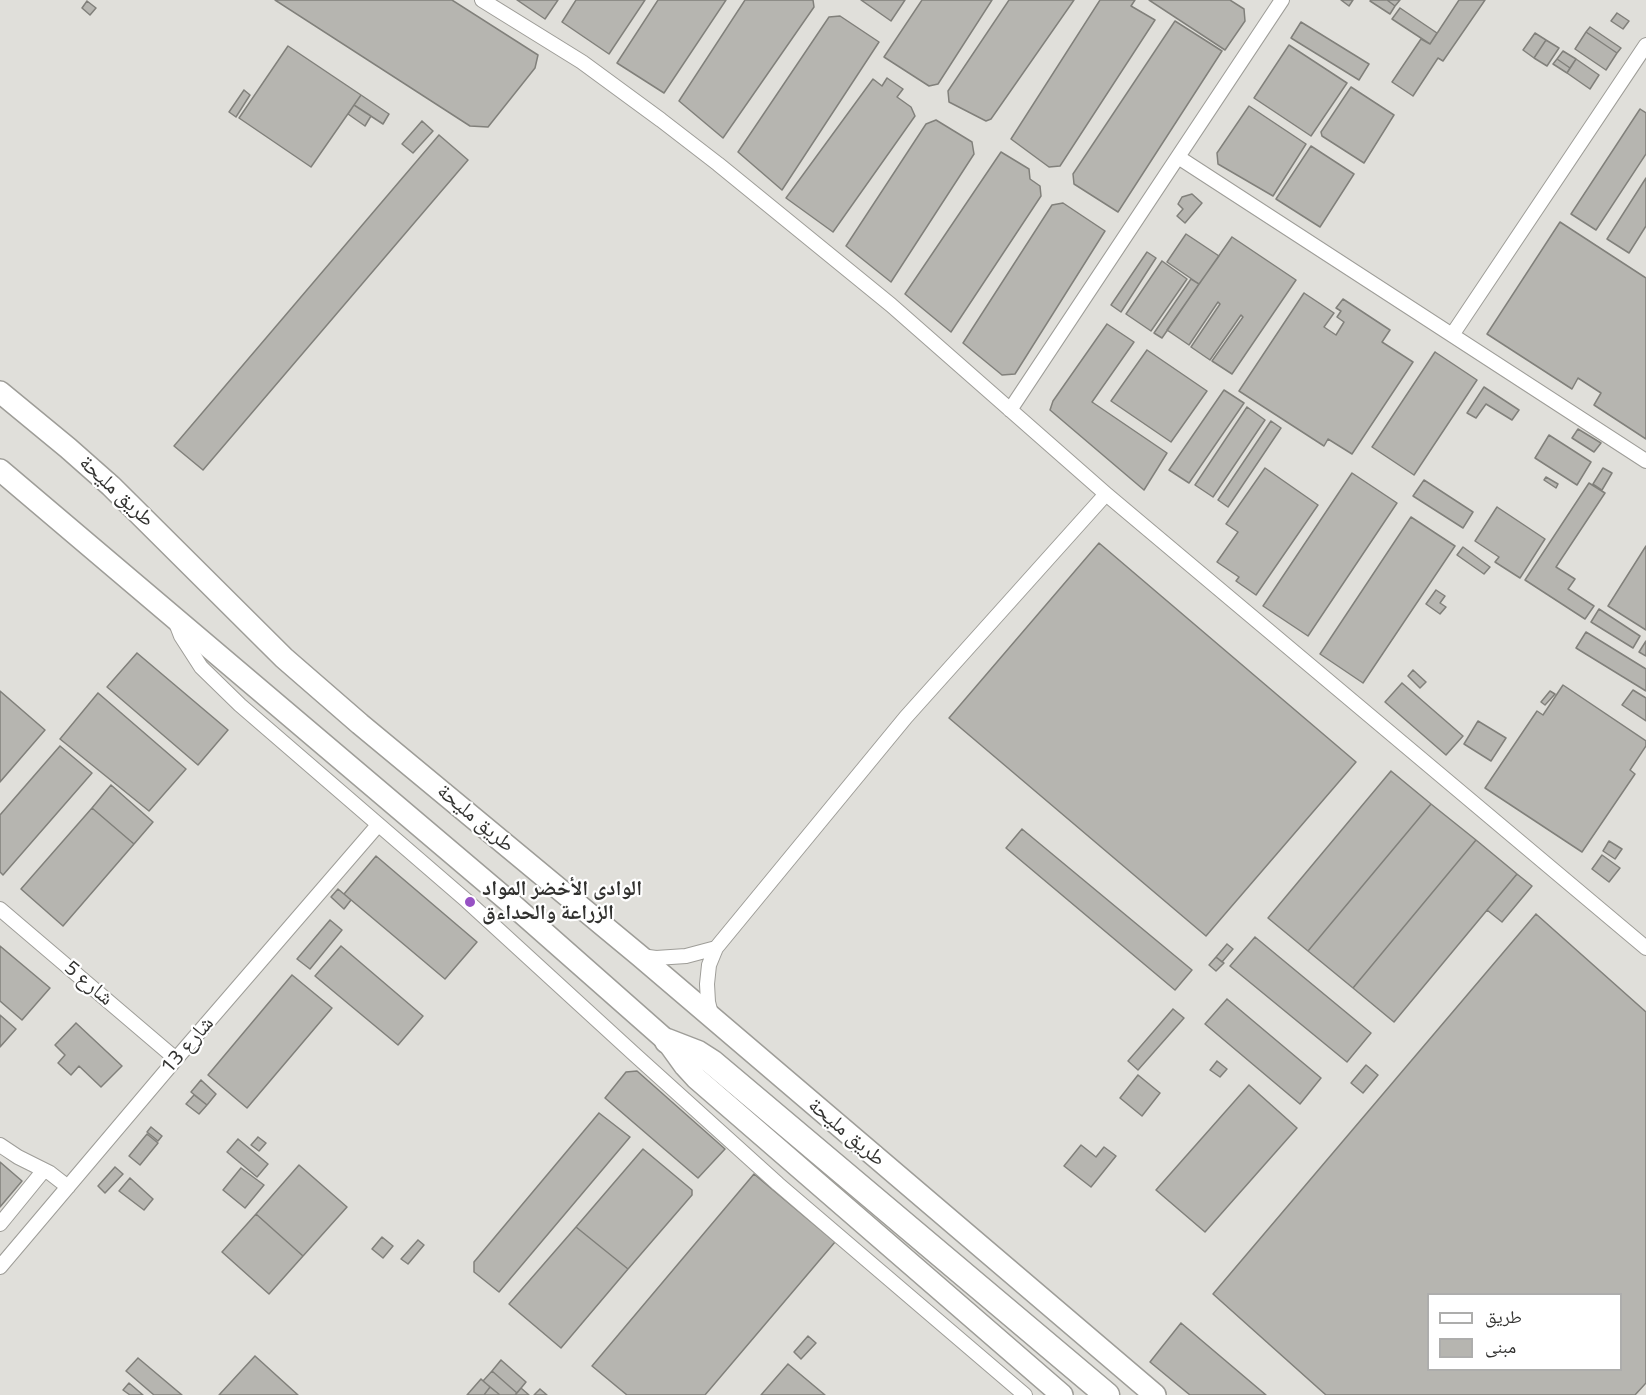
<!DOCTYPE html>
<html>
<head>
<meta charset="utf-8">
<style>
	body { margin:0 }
	#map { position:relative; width:1646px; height:1395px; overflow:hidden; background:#e0dfda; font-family:"Titillium Web","Noto Naskh Arabic",sans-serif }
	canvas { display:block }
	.legend { position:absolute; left:1427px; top:1293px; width:195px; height:78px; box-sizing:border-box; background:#fff; border:2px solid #adadac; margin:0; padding:8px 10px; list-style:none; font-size:18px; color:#31312f }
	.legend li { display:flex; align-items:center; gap:12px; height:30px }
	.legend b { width:30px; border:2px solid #adadac }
</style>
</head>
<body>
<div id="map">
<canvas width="1646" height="1395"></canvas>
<ul class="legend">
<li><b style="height:8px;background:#fff"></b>طريق</li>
<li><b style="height:16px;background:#b6b5b0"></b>مبنى</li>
</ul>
</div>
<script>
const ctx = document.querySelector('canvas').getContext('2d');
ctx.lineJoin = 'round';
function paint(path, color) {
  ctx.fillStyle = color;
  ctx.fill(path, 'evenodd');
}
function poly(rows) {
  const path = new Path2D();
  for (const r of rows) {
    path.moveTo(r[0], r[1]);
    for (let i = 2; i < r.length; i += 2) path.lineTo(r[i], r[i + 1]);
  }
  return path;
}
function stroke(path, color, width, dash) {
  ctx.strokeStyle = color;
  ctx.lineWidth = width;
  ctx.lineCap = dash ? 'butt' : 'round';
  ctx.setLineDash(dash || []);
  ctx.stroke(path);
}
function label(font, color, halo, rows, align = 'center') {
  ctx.font = font + ' "Titillium Web","Noto Naskh Arabic",sans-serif';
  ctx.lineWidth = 4.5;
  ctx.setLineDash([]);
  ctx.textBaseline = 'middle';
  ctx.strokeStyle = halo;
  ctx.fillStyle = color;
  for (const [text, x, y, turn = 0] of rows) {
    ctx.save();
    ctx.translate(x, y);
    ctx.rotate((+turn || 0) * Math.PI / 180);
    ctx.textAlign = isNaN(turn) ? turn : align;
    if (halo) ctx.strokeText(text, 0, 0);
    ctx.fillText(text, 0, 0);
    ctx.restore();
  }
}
const building = poly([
	[275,0,452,0,538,55,535,68,488,127,470,126,275,0],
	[517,0,558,0,545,19,517,0],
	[576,0,645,0,609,54,562,22,576,0],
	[658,0,726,0,664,93,617,63,658,0],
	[745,0,813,0,814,7,723,138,679,101,745,0],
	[861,0,905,0,891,21,861,0],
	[922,0,992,0,938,84,929,86,884,57,922,0],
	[1009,0,1074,0,991,119,986,121,949,102,948,91,1009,0],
	[1100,0,1135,0,1131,6,1155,20,1060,166,1049,167,1011,139,1100,0],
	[1149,0,1230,0,1244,9,1245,21,1225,50,1149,0],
	[1341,0,1353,0,1349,6,1341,0],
	[1371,0,1387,0,1395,6,1390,14,1370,1,1371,0],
	[1387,0,1400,0,1395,6,1387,0],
	[1459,0,1485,0,1443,61,1438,58,1413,96,1392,82,1421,39,1430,44,1459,0],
	[87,1,96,8,90,15,82,8,87,1],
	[1400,8,1437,33,1430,44,1392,19,1400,8],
	[1617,13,1629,21,1623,29,1611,21,1617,13],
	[840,16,879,42,782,190,738,152,829,17,840,16],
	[1175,21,1222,51,1118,212,1074,184,1073,174,1175,21],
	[1301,22,1369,64,1359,80,1291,38,1301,22],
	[1590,27,1621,48,1617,53,1586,32,1590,27],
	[1586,32,1617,53,1606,70,1575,49,1586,32],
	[1535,33,1546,40,1534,58,1523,50,1535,33],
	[1546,40,1559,48,1547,66,1534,58,1546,40],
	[1289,45,1347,83,1311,136,1254,98,1289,45],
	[288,46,361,95,311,167,239,118,288,46],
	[1563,51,1576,59,1570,68,1557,59,1563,51],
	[1557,59,1570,68,1567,73,1553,64,1557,59],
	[1576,59,1599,75,1590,89,1567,73,1576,59],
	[887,78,903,89,897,97,911,107,915,116,833,232,786,198,873,79,882,86,887,78],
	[1351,87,1394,115,1364,163,1322,136,1321,132,1351,87],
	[244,90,250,95,236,117,229,112,244,90],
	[361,95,389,114,383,124,354,105,361,95],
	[354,105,371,116,365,126,348,114,354,105],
	[1249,106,1306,144,1273,196,1218,164,1217,153,1249,106],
	[1640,109,1646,113,1646,154,1596,230,1571,214,1640,109],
	[936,120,972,142,974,154,891,282,846,246,926,124,936,120],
	[422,121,433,131,413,153,402,144,422,121],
	[439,135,468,160,203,470,174,446,439,135],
	[1311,146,1354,174,1320,227,1276,199,1311,146],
	[1001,152,1029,169,1030,179,1040,186,1041,196,951,332,905,294,1001,152],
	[1646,178,1646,226,1629,253,1607,239,1646,178],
	[1192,194,1202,203,1185,223,1177,216,1183,209,1178,204,1182,197,1192,194],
	[1063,203,1105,231,1015,374,1002,375,963,343,1052,205,1063,203],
	[1560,222,1646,278,1646,439,1594,405,1601,393,1578,378,1572,389,1487,334,1560,222],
	[1186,234,1219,256,1199,284,1167,262,1186,234],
	[1232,237,1296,280,1232,374,1212,361,1243,317,1241,315,1210,360,1191,347,1220,304,1218,302,1189,345,1167,330,1232,237],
	[1147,252,1156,258,1121,312,1111,305,1147,252],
	[1162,261,1187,279,1151,331,1126,314,1162,261],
	[1191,279,1199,284,1162,338,1154,333,1191,279],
	[1304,293,1334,313,1324,327,1336,335,1344,322,1337,317,1341,311,1336,308,1343,299,1390,330,1382,342,1413,362,1352,454,1328,439,1324,446,1239,391,1304,293],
	[1107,324,1134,342,1092,402,1167,453,1144,490,1050,410,1053,401,1107,324],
	[1147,350,1207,391,1171,442,1111,401,1147,350],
	[1435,352,1477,380,1414,475,1372,447,1435,352],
	[1484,387,1519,410,1512,420,1486,404,1476,418,1467,413,1484,387],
	[1224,390,1244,403,1189,483,1169,470,1224,390],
	[1247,407,1265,420,1213,497,1195,485,1247,407],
	[1271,421,1281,428,1228,507,1218,500,1271,421],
	[1578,429,1601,443,1594,452,1572,438,1578,429],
	[1549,435,1591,462,1577,485,1535,458,1549,435],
	[1265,468,1318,505,1256,595,1236,581,1239,577,1217,562,1238,532,1226,524,1265,468],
	[1603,468,1612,473,1602,490,1593,484,1603,468],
	[1352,473,1397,503,1308,636,1263,606,1352,473],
	[1546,477,1558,484,1556,488,1544,480,1546,477],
	[1424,480,1473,512,1463,528,1413,496,1424,480],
	[1589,483,1605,493,1556,567,1575,579,1568,589,1594,606,1585,619,1525,580,1589,483],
	[1497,507,1545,539,1520,578,1495,562,1499,557,1475,541,1497,507],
	[1411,517,1455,546,1363,683,1320,654,1411,517],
	[1099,543,1356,762,1206,936,949,718,1099,543],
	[1646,546,1646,630,1608,606,1646,546],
	[1463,547,1490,567,1484,574,1457,555,1463,547],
	[1436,590,1445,596,1440,603,1446,607,1440,614,1426,604,1436,590],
	[1599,609,1640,636,1633,648,1591,622,1599,609],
	[1586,632,1646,669,1646,691,1576,648,1586,632],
	[1646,641,1646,656,1639,652,1646,641],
	[137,653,228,730,198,765,107,687,137,653],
	[1413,670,1426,682,1420,688,1408,676,1413,670],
	[1402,683,1463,736,1446,755,1385,702,1402,683],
	[1563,685,1646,741,1646,746,1630,770,1635,774,1582,852,1485,788,1537,711,1543,715,1563,685],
	[1633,690,1646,698,1646,721,1622,705,1633,690],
	[0,691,45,730,0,782,0,691],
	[1550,691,1555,694,1545,705,1541,702,1550,691],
	[98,693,186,769,149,811,60,739,98,693],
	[1478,721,1506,738,1491,761,1464,744,1478,721],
	[60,746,92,773,3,875,0,872,0,815,60,746],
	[1391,771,1431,804,1308,951,1268,918,1391,771],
	[111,785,153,822,134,844,92,808,111,785],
	[1431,804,1476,840,1353,988,1308,951,1431,804],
	[92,808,134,844,63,926,21,889,92,808],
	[1022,829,1192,970,1175,990,1006,848,1022,829],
	[1476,840,1517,874,1394,1022,1353,988,1476,840],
	[1609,841,1622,849,1615,859,1603,851,1609,841],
	[1602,855,1620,868,1609,882,1592,869,1602,855],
	[376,856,477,942,445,979,344,894,376,856],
	[1517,874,1532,886,1502,922,1487,910,1517,874],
	[338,889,351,900,344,909,331,897,338,889],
	[1536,914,1646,1012,1646,1383,1635,1395,1326,1395,1213,1294,1536,914],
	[1428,1294,1620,1294,1620,1370,1428,1370,1428,1294],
	[330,920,342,930,310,969,297,959,330,920],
	[1255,937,1371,1033,1347,1062,1230,966,1255,937],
	[1227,944,1233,949,1222,962,1216,957,1227,944],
	[0,946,50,988,22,1020,0,1001,0,946],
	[341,946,423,1016,398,1045,315,976,341,946],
	[1216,957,1224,963,1216,971,1209,965,1216,957],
	[292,975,332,1008,247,1108,208,1075,292,975],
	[1227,999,1321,1078,1300,1104,1205,1024,1227,999],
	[1173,1009,1184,1018,1138,1070,1128,1061,1173,1009],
	[0,1015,16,1029,0,1047,0,1015],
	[76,1023,122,1066,101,1087,79,1066,71,1075,58,1063,65,1055,55,1045,76,1023],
	[1217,1061,1227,1069,1220,1077,1210,1070,1217,1061],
	[1366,1065,1378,1075,1363,1093,1351,1083,1366,1065],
	[637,1071,725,1149,698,1178,605,1098,626,1072,637,1071],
	[1138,1075,1160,1093,1142,1116,1120,1098,1138,1075],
	[201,1080,216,1094,207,1105,191,1092,201,1080],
	[1249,1085,1297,1128,1205,1232,1156,1190,1249,1085],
	[194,1095,207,1105,199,1114,186,1104,194,1095],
	[599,1113,630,1137,499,1292,474,1272,474,1262,599,1113],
	[151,1127,162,1136,158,1141,147,1132,151,1127],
	[147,1134,158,1143,140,1165,129,1156,147,1134],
	[258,1137,266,1143,259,1151,251,1145,258,1137],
	[238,1139,268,1164,257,1177,227,1152,238,1139],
	[1081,1145,1096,1157,1104,1147,1116,1156,1091,1187,1064,1166,1081,1145],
	[643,1149,692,1190,692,1195,628,1269,576,1227,643,1149],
	[0,1162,22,1181,0,1207,0,1162],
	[299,1165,347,1207,303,1256,256,1214,299,1165],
	[115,1167,123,1174,105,1193,98,1186,115,1167],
	[241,1168,264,1185,245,1208,223,1190,241,1168],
	[754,1174,835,1242,705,1395,627,1395,592,1366,754,1174],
	[130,1178,153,1199,144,1210,119,1191,130,1178],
	[256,1214,303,1256,269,1294,222,1252,256,1214],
	[576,1227,628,1269,561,1348,509,1304,576,1227],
	[382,1237,393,1246,383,1258,372,1249,382,1237],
	[418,1240,424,1245,408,1264,401,1259,418,1240],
	[1181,1323,1266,1395,1190,1395,1150,1362,1181,1323],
	[808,1336,816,1343,801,1359,794,1352,808,1336],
	[255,1356,298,1395,219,1395,255,1356],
	[138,1358,182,1395,154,1395,126,1371,138,1358],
	[501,1360,526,1382,517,1393,492,1371,501,1360],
	[788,1364,825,1395,761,1395,788,1364],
	[492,1371,517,1393,515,1395,500,1395,483,1381,492,1371],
	[481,1379,490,1387,484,1395,467,1395,481,1379],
	[129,1383,143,1395,130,1395,123,1390,129,1383],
	[490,1387,500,1395,484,1395,490,1387],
	[521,1388,529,1395,515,1395,521,1388],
	[540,1389,547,1395,534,1395,540,1389]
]);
paint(building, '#b6b5b0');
stroke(building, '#81807b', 1.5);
const minor = poly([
	[482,0,582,62,661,120,718,164,891,305,1106,494,1646,948],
	[1178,157,1646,461],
	[1452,335,1646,45],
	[1010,410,1282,0],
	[176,623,181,636,201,667,240,705,467,901,633,1053,778,1184,1025,1395],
	[0,909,176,1059],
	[641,956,656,958,686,956,716,948],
	[712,1018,708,1002,707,984,709,965,716,948,906,717,1106,494],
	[0,1145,18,1157,50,1173,68,1187],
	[0,1224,44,1170],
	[0,1267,176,1059,378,825]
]);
const primary = poly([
	[0,392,68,448,111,486,284,658,360,724,640,956,1155,1395],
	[0,470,506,899,667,1041,685,1066,696,1078,1062,1395]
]);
const motorway = poly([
	[667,1041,698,1053,712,1062,1107,1395]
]);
stroke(minor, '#9e9d98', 16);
stroke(primary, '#9e9d98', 24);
stroke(motorway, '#9e9d98', 27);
stroke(minor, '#fff', 14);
stroke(primary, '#fff', 21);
stroke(motorway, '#fff', 24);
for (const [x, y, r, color] of [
	[470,902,6,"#9751c4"]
]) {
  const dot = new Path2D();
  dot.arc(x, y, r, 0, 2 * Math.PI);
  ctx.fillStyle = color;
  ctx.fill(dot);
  stroke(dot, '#fff', 2);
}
label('21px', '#31312f', '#fff', [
	["طريق مليحة",116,492,43],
	["طريق مليحة",475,819,40],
	["شارع 5",88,984,40],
	["شارع 13",188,1046,-49],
	["طريق مليحة",846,1133,40]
]);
label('bold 21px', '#31312f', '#fff', [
	["الوادى الأخضر المواد",482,890],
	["الزراعة والحداءق",482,914]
], 'left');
</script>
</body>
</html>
